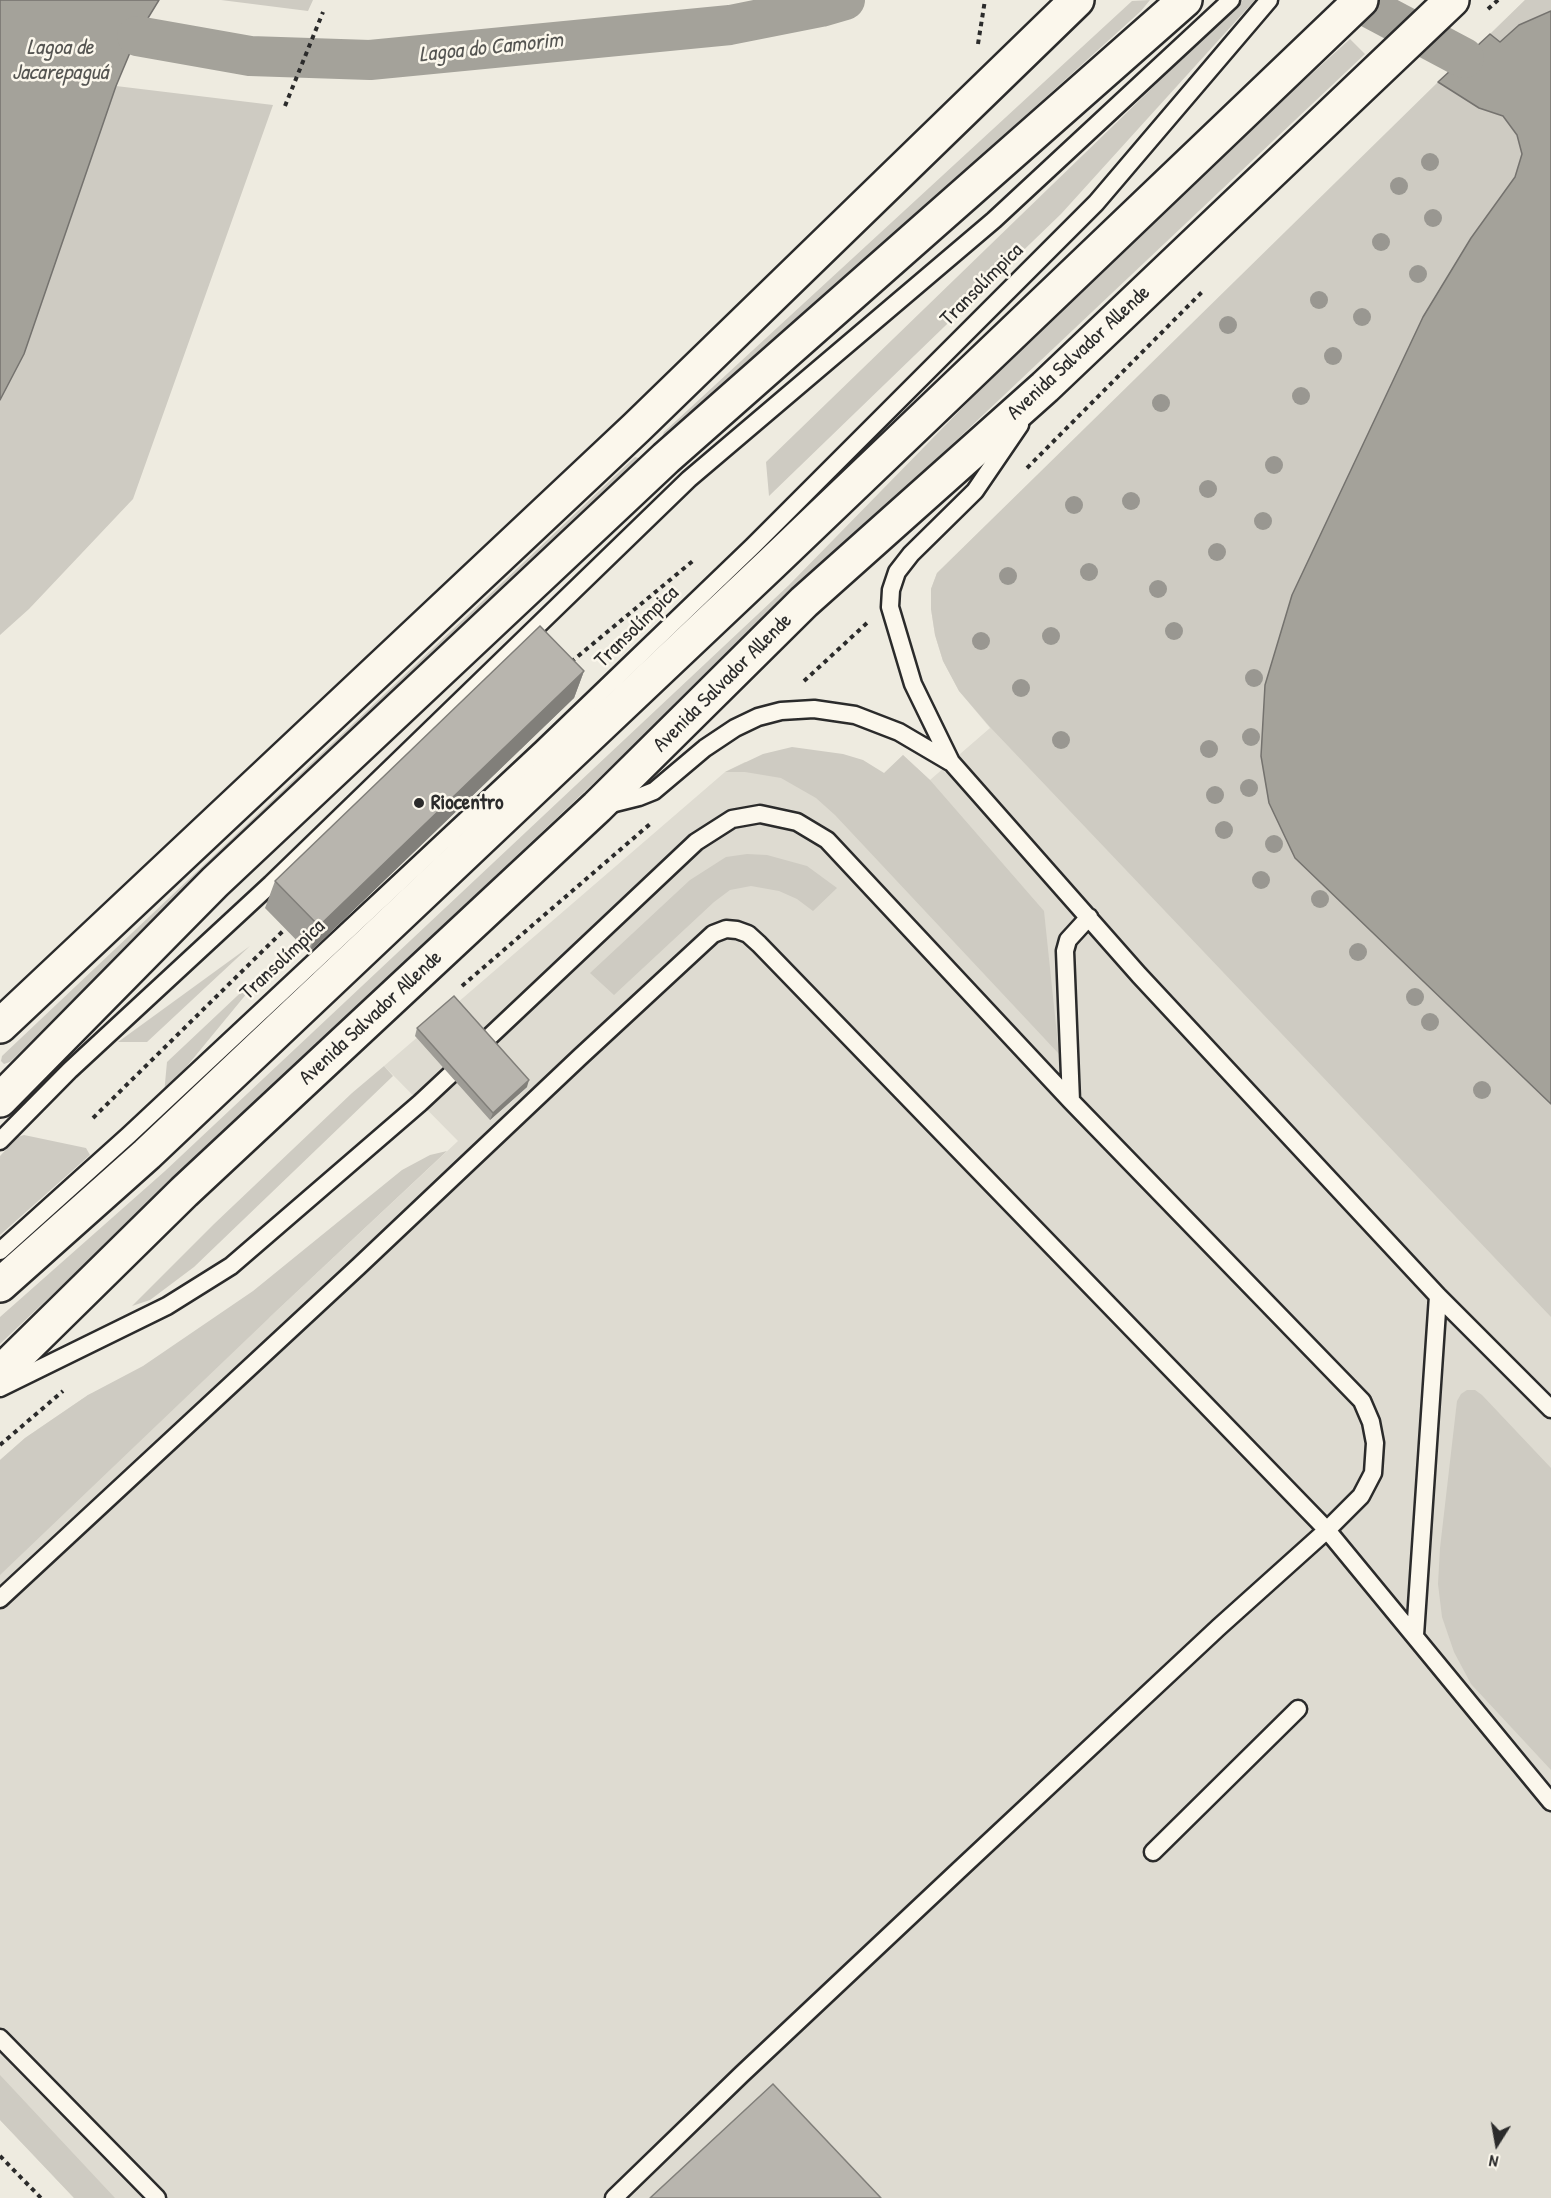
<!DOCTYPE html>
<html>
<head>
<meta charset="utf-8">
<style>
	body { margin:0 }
	#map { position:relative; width:1551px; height:2198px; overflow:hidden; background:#eeebe0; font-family:"Patrick Hand",sans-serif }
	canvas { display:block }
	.north { position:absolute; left:1467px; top:2114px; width:60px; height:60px; -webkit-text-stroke:4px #fbf7ec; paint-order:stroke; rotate:191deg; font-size:16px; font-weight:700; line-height:24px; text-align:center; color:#2b2b2b }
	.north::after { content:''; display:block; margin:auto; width:21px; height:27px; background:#2b2b2b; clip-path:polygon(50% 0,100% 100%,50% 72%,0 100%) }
</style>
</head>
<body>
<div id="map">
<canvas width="1551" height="2198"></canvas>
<div class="north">N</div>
</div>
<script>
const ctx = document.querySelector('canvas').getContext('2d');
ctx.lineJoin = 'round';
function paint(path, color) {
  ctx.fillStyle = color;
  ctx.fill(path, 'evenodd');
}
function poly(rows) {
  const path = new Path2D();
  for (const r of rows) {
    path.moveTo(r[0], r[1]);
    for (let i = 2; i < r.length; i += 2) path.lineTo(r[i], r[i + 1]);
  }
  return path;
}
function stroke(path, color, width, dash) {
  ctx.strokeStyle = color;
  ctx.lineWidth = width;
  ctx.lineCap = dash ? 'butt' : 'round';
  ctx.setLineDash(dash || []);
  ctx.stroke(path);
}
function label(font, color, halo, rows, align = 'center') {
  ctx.font = font + ' "Patrick Hand",sans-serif';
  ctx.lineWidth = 5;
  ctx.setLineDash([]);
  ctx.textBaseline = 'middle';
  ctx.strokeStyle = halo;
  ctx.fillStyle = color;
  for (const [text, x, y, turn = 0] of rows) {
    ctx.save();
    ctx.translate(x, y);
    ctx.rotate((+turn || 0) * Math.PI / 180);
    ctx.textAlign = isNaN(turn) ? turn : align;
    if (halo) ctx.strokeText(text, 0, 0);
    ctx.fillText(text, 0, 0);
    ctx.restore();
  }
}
paint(poly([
	[1525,0,1551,0,1551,2198,74,2198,0,2120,0,1460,25,1438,88,1395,270,1317,458,1141,384,1066,725,772,745,762,885,773,903,755,930,780,990,728,959,691,943,661,935,635,931,609,931,589,937,573]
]), '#dedbd1');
paint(poly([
	[221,0,313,0,308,11],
	[1150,0,1141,11,670,438,663,439,662,437,664,432,1132,1],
	[1243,0,1255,0,1061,214,769,496,766,462],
	[1525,0,1551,0,1551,11,1519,25,1499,42,1490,34],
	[1350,39,1365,54,0,1344,0,1317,165,1171,789,585,1112,255],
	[1438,82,1479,108,1503,116,1517,135,1522,154,1515,177,1471,238,1423,317,1292,595,1265,685,1295,858,1551,1104,1551,1317,990,727,959,691,943,661,935,635,931,609,931,589,937,573],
	[116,86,273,105,133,499,29,609,0,635,0,400,24,354],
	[635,457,642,459,640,467,10,1062,4,1064,1,1061,2,1056],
	[792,747,843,754,863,760,884,773,903,755,930,780,1044,911,1059,1054,835,815,816,798,781,778,745,772,725,772,763,754],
	[747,854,767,855,807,866,837,888,813,911,797,899,779,891,751,886,730,890,714,902,614,995,590,973,690,880,726,857],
	[250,946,147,1042,118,1042],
	[271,964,164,1094,167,1062],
	[384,1066,393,1076,194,1267,150,1300,132,1306,214,1224,352,1093],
	[24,1135,86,1148,90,1155,0,1235,0,1156,18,1137],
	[447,1151,270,1317,0,1575,0,1460,25,1438,88,1395,143,1366,253,1291,402,1170,430,1155],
	[1467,1390,1475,1390,1482,1395,1551,1468,1551,1770,1471,1684,1454,1652,1442,1617,1438,1584,1440,1548,1457,1401,1461,1394],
	[0,2075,115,2198,74,2198,0,2120]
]), '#cecbc2');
const water = poly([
	[0,0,159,0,137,36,116,86,24,354,0,400,0,0],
	[1551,11,1551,1104,1295,858,1269,803,1261,756,1265,685,1292,595,1423,317,1471,238,1515,177,1522,154,1517,135,1503,116,1479,108,1438,82,1490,34,1500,42,1519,25,1551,11]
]);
paint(water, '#a4a29a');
stroke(water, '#74726e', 1.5);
stroke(poly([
	[1355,0,1464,58],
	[137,36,250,56,370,60,730,25,821,7,845,0]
]), '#a4a29a', 40);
const lane = poly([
	[1020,425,975,491,911,554,897,572,891,590,890,607,913,684,951,762,1139,975,1438,1296,1551,1409],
	[607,805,639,797,654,791,705,748,735,728,758,717,781,711,814,709,855,715,899,732,950,762],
	[485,1041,696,842,732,819,760,814,797,822,827,840,1071,1101,1362,1401,1371,1422,1375,1443,1373,1473,1361,1496,1327,1530,1219,1627,958,1871,742,2074,614,2198],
	[1071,1101,1065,951,1068,940,1089,917],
	[0,1141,70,1070,271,884,689,479,994,220,1231,0],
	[0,1251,129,1135,542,749,753,546,1096,203,1269,0],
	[0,1388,167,1306,231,1266,420,1103,450,1075],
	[0,1599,359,1266,580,1057,713,934,726,929,737,930,748,934,759,944,1327,1530,1551,1802],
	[1415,1635,1438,1296],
	[1153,1852,1298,1709],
	[0,2038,157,2198]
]);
const primary = poly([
	[0,1026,636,428,1077,0],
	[0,1373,184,1192,597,807,804,602,1045,387,1452,0]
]);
const highway = poly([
	[0,1100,215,882,666,458,1185,0],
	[0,1285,147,1154,771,564,1361,0]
]);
stroke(lane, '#2b2b2b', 21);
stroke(primary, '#2b2b2b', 38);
stroke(highway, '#2b2b2b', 38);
stroke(poly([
	[1488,9,1498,0],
	[978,44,985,0],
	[285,106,323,12],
	[1027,468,1202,292],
	[571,662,694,560],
	[804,681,867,623],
	[462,986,650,824],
	[93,1118,285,929],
	[0,1445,63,1391],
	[0,2156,41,2198]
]), '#2b2b2b', 4, [4.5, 4.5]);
stroke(lane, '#fbf7ec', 16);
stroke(primary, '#fbf7ec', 33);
stroke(highway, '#fbf7ec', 33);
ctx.fillStyle = '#999791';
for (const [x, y] of [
	[1430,162],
	[1399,186],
	[1433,218],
	[1381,242],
	[1418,274],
	[1319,300],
	[1362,317],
	[1228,325],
	[1333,356],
	[1301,396],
	[1161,403],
	[1274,465],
	[1208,489],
	[1131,501],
	[1074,505],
	[1263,521],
	[1217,552],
	[1089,572],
	[1008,576],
	[1158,589],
	[1174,631],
	[1051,636],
	[981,641],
	[1254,678],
	[1021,688],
	[1251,737],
	[1061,740],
	[1209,749],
	[1249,788],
	[1215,795],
	[1224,830],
	[1274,844],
	[1261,880],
	[1320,899],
	[1358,952],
	[1415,997],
	[1430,1022],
	[1482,1090]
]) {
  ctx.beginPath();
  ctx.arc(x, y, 9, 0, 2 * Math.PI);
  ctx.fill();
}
paint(poly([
	[584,671,574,698,309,953,265,908,275,881],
	[417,1028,527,1087,490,1120,415,1036]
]), '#9e9c96');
paint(poly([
	[584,671,574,698,309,953,319,926],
	[529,1080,527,1087,490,1120,493,1113]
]), '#817f7a');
const building = poly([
	[540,626,584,671,319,926,275,881,540,626],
	[454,996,529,1080,493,1113,417,1028,454,996],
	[773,2084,881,2198,650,2198,773,2084]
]);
paint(building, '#b8b5ae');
stroke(building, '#817f7a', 1.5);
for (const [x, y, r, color] of [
	[419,803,6,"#2b2b2b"]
]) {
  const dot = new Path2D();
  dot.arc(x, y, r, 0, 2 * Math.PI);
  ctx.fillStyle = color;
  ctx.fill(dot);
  stroke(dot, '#fbf7ec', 2);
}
label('21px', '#2b2b2b', '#fbf7ec', [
	["Transolímpica",982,285,-45],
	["Avenida Salvador Allende",1079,353,-43],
	["Transolímpica",637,627,-44],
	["Avenida Salvador Allende",723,683,-45],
	["Transolímpica",283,960,-43],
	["Avenida Salvador Allende",371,1018,-43]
]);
label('bold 21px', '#2b2b2b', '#fbf7ec', [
	["Riocentro",431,803]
], 'left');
label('italic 22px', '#555552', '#fbf7ec', [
	["Lagoa de",60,48],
	["Jacarepaguá",60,73],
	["Lagoa do Camorim",491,48,-6]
]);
</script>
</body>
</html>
